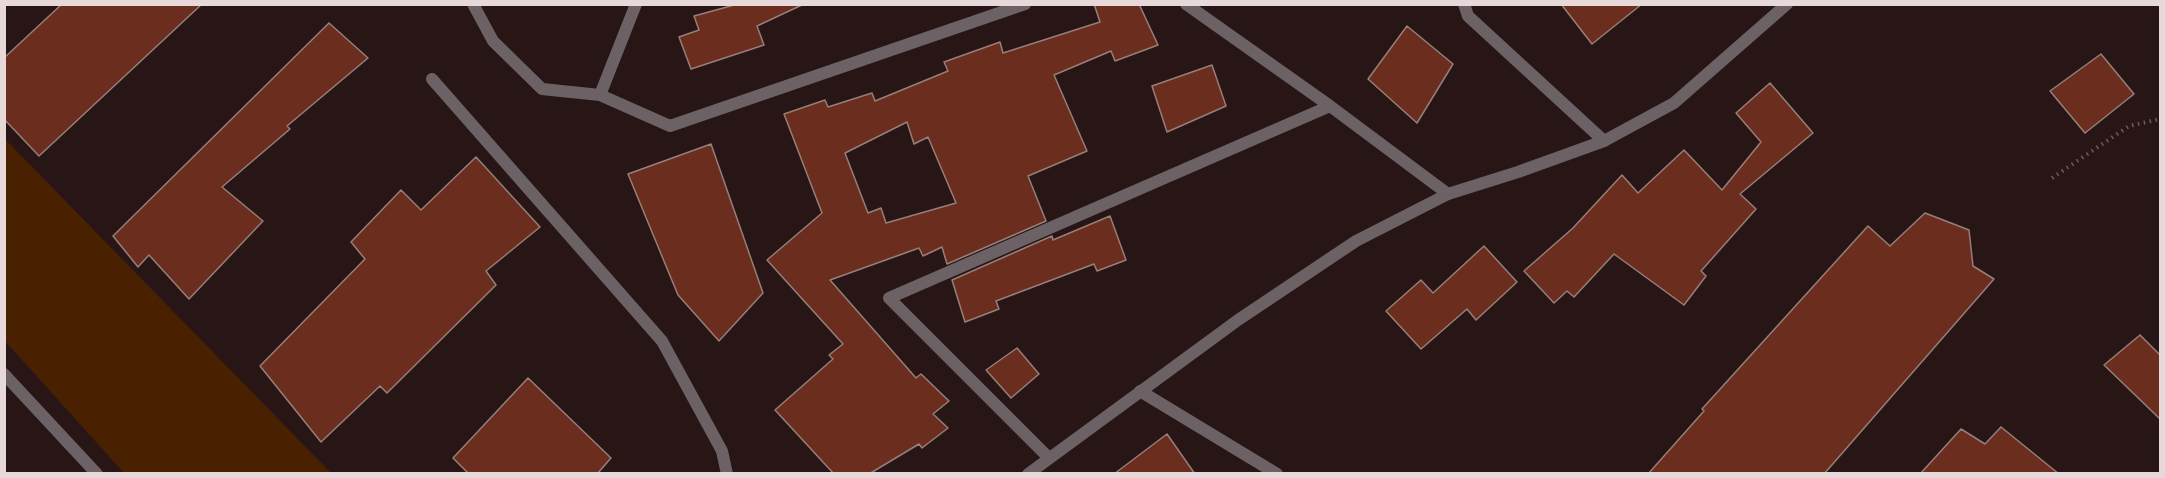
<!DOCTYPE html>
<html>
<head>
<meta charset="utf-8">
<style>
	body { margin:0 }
	#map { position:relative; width:2165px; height:478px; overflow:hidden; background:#281617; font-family:"Fira Sans",sans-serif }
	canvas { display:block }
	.frame { position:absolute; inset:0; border:6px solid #e7d9da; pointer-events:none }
</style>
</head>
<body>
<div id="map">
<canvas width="2165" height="478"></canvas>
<div class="frame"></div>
</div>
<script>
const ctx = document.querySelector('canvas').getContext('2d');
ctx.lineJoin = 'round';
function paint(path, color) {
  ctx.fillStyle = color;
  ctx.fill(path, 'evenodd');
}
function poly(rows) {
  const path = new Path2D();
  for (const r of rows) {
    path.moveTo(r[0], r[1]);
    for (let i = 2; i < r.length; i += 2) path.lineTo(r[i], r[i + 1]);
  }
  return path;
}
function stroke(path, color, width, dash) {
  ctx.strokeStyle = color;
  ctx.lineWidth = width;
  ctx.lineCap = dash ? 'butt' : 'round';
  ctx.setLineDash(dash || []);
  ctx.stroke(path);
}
paint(poly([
	[4,139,5,139,331,473,124,473,5,341]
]), '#492100');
const building = poly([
	[62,4,202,4,39,156,4,119,4,58,62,4],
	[738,4,804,4,757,26,764,45,691,69,679,37,699,30,694,16,738,4],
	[1094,4,1139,4,1158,45,1115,61,1111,51,1054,75,1087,151,1028,176,1046,221,947,264,942,247,923,256,919,248,830,280,916,378,921,374,949,401,933,414,948,428,922,448,919,444,869,474,834,474,775,410,833,359,829,355,843,344,767,260,822,213,784,114,825,100,828,107,872,93,875,101,948,71,944,62,1000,42,1003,53,1100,22,1094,4],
	[907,122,914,144,928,137,956,203,886,223,881,208,868,213,845,153,907,122],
	[1561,4,1642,4,1592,44,1561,4],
	[329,23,368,58,287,126,290,129,222,187,263,221,189,299,149,255,138,267,113,236,329,23],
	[1407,26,1453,64,1417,123,1368,79,1407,26],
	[2101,54,2134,94,2085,133,2050,91,2101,54],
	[1212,65,1226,106,1167,132,1152,86,1212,65],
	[1770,83,1813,133,1740,194,1756,209,1701,271,1706,276,1684,305,1614,254,1574,297,1567,291,1554,303,1524,271,1573,228,1622,175,1638,193,1684,150,1722,190,1761,142,1736,113,1770,83],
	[711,144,763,293,719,341,678,295,628,174,711,144],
	[476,157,540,227,486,271,496,285,387,393,380,386,321,442,260,366,365,259,351,242,401,190,421,210,476,157],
	[1925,213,1969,230,1973,266,1994,279,1824,474,1648,474,1704,411,1702,409,1868,226,1890,246,1925,213],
	[1110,216,1126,260,1097,271,1094,264,996,301,999,309,965,322,952,280,1052,236,1053,240,1110,216],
	[1484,246,1517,282,1476,320,1467,309,1421,349,1386,311,1421,280,1433,293,1484,246],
	[2140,335,2160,355,2160,419,2104,365,2140,335],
	[1017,348,1039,374,1011,398,986,370,1017,348],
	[528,378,611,458,597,474,469,474,453,458,528,378],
	[2001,427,2059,474,1920,474,1961,429,1985,444,2001,427],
	[1167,434,1195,474,1114,474,1167,434]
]);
paint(building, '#6b2d1e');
stroke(building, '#977f79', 1.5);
stroke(poly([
	[2052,178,2129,126,2160,119]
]), '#6d5c5d', 4, [1.5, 4.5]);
stroke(poly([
	[4,374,97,474]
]), '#6c6265', 12);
stroke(poly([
	[473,4,493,41,542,89,600,95,670,126,1025,4],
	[1186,4,1330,106,1448,194],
	[1464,4,1468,16,1604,141],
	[432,79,662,341,722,451,727,474],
	[600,95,636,4],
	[1140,391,1277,474],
	[1049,458,889,298,1330,106]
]), '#6c6265', 12);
stroke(poly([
	[1028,474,1238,320,1356,241,1448,194,1518,172,1604,141,1674,103,1787,4]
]), '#6c6265', 12);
</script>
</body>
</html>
